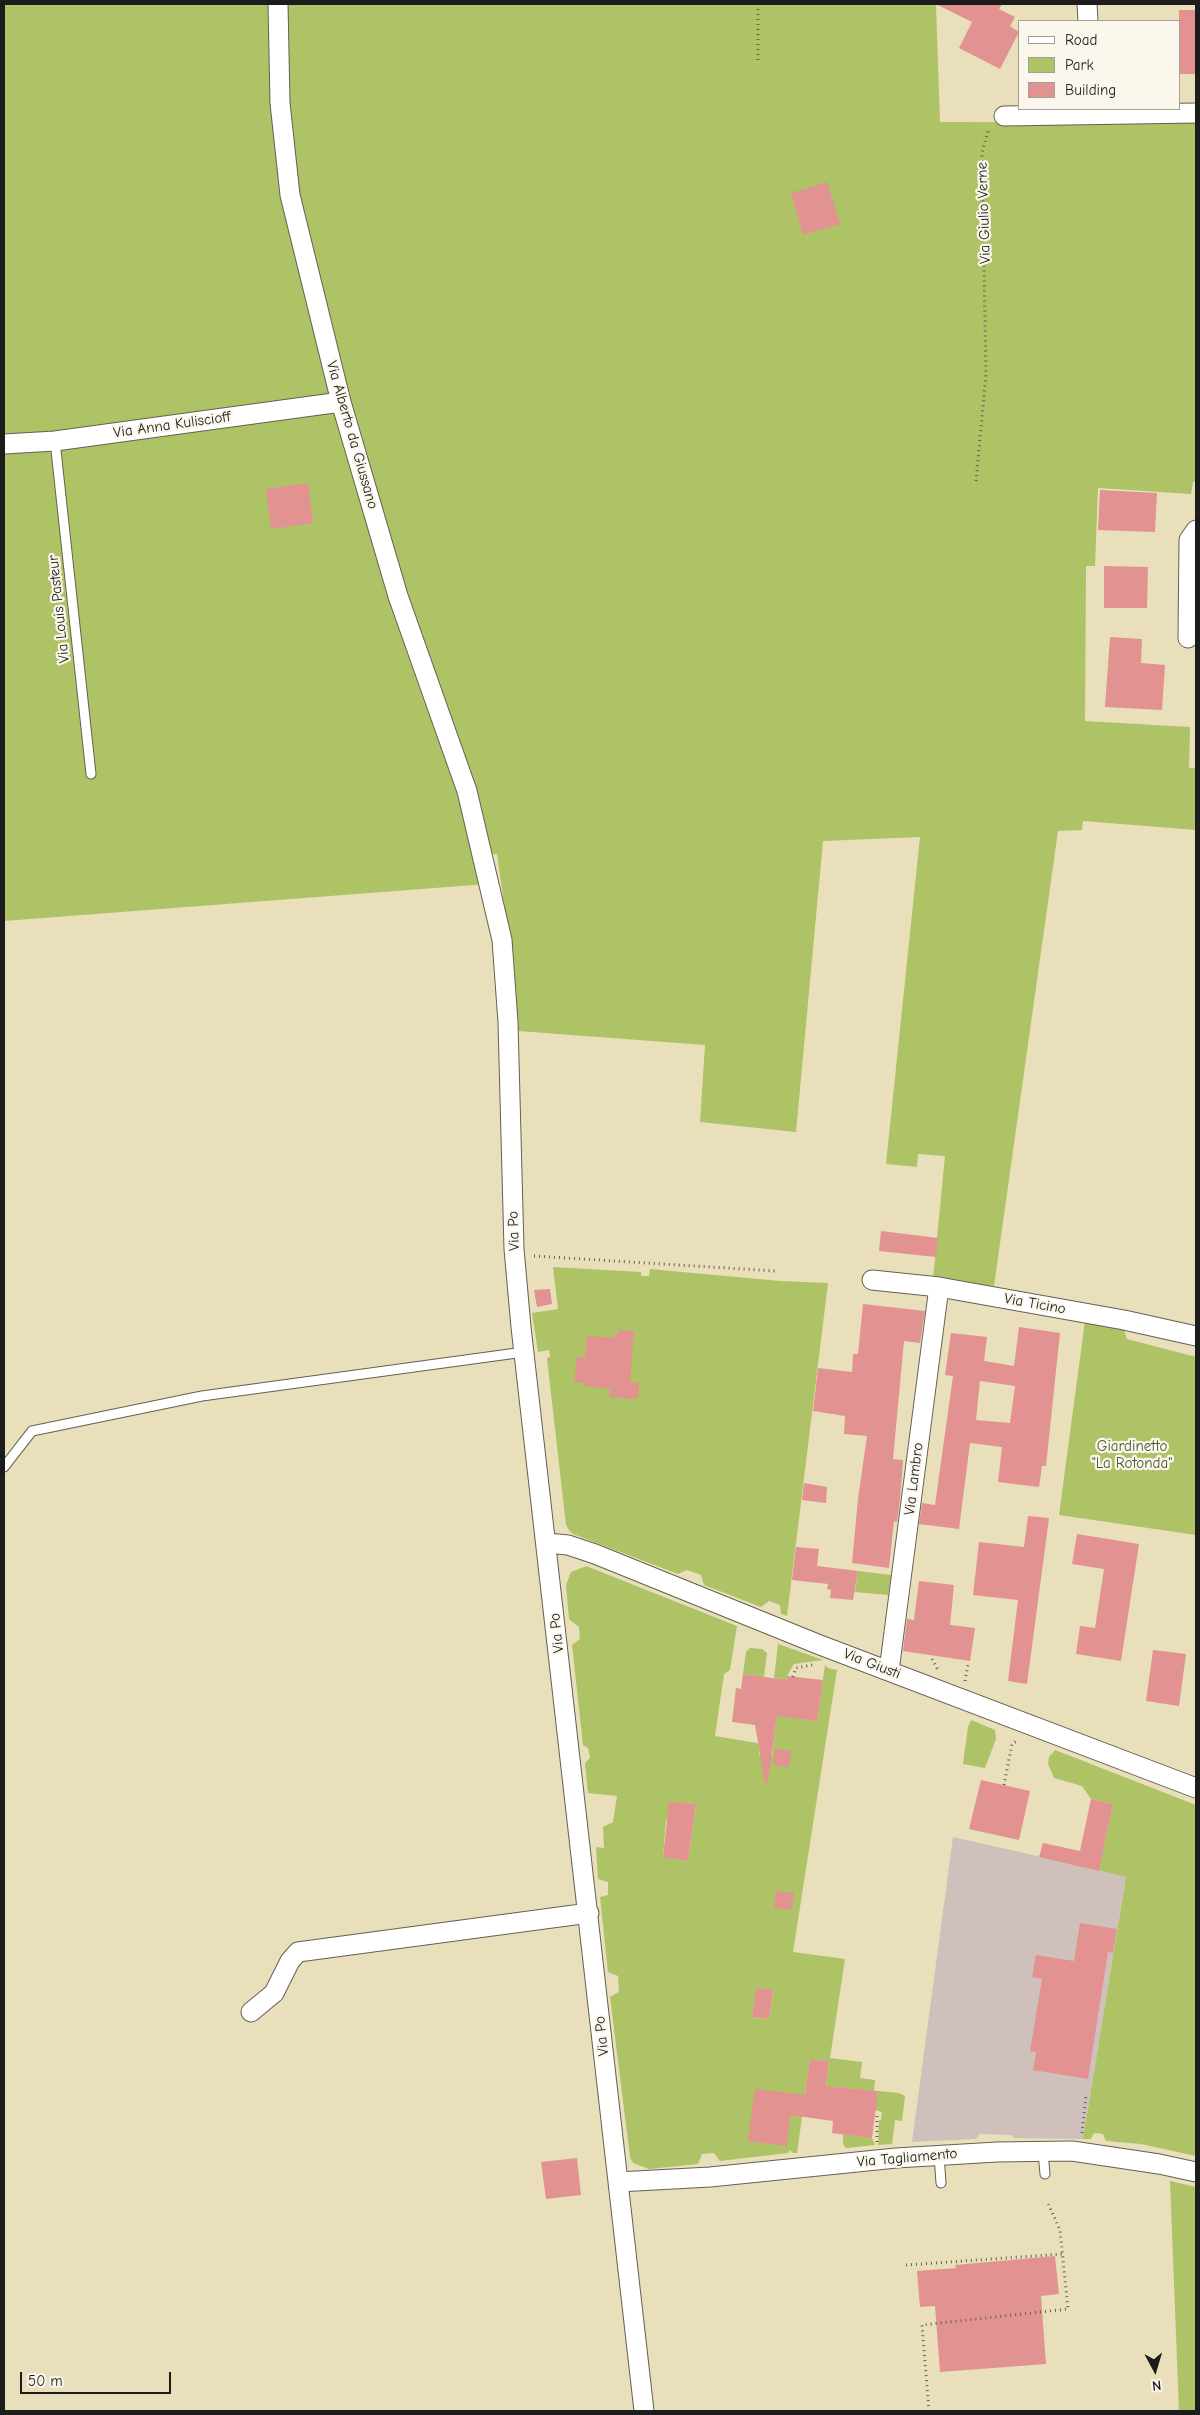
<!DOCTYPE html>
<html>
<head>
<meta charset="utf-8">
<style>
	body { margin:0 }
	#map { position:relative; width:1200px; height:2415px; overflow:hidden; background:#e9dfba; font-family:"Comic Neue",sans-serif }
	canvas { display:block }
	.frame { position:absolute; inset:0; border:5px solid #1c1c1c; pointer-events:none }
	.legend { position:absolute; left:1018px; top:20px; width:162px; height:90px; box-sizing:border-box; background:#fbf7ec; border:1px solid #a29f99; margin:0; padding:6px 9px; list-style:none; font-size:15px; color:#1c1c1c }
	.legend li { display:flex; align-items:center; gap:10px; height:25px }
	.legend b { width:25px; border:1px solid #a29f99 }
	.north { position:absolute; left:1130px; top:2345px; width:50px; height:50px; -webkit-text-stroke:4px #fbf7ec; paint-order:stroke; rotate:174deg; font-size:14px; font-weight:700; line-height:20px; text-align:center; color:#1c1c1c }
	.north::after { content:''; display:block; margin:auto; width:18px; height:22px; background:#1c1c1c; clip-path:polygon(50% 0,100% 100%,50% 72%,0 100%) }
	.scale { position:absolute; left:20px; top:2372px; width:151px; height:22px; box-sizing:border-box; border:2px solid #1c1c1c; border-top:0; padding-left:6px; font-size:15px; line-height:18px; white-space:nowrap; color:#1c1c1c; -webkit-text-stroke:4px #fbf7ec; paint-order:stroke }
</style>
</head>
<body>
<div id="map">
<canvas width="1200" height="2415"></canvas>
<div class="frame"></div>
<ul class="legend">
<li><b style="height:6px;background:#fff"></b>Road</li>
<li><b style="height:14px;background:#aec266"></b>Park</li>
<li><b style="height:14px;background:#e19291"></b>Building</li>
</ul>
<div class="north">N</div>
<div class="scale">50 m</div>
</div>
<script>
const ctx = document.querySelector('canvas').getContext('2d');
ctx.lineJoin = 'round';
function paint(path, color) {
  ctx.fillStyle = color;
  ctx.fill(path, 'evenodd');
}
function poly(rows) {
  const path = new Path2D();
  for (const r of rows) {
    path.moveTo(r[0], r[1]);
    for (let i = 2; i < r.length; i += 2) path.lineTo(r[i], r[i + 1]);
  }
  return path;
}
function stroke(path, color, width, dash) {
  ctx.strokeStyle = color;
  ctx.lineWidth = width;
  ctx.lineCap = dash ? 'butt' : 'round';
  ctx.setLineDash(dash || []);
  ctx.stroke(path);
}
function label(font, color, halo, rows, align = 'center') {
  ctx.font = font + ' "Comic Neue",sans-serif';
  ctx.lineWidth = 4.5;
  ctx.setLineDash([]);
  ctx.textBaseline = 'middle';
  ctx.strokeStyle = halo;
  ctx.fillStyle = color;
  for (const [text, x, y, turn = 0] of rows) {
    ctx.save();
    ctx.translate(x, y);
    ctx.rotate((+turn || 0) * Math.PI / 180);
    ctx.textAlign = isNaN(turn) ? turn : align;
    if (halo) ctx.strokeText(text, 0, 0);
    ctx.fillText(text, 0, 0);
    ctx.restore();
  }
}
paint(poly([
	[953,1837,1126,1876,1083,2139,1014,2138,1011,2135,980,2134,976,2139,912,2142]
]), '#d0c0bc');
paint(poly([
	[4,4,936,4,940,122,1196,123,1196,481,1193,482,1191,494,1098,488,1095,566,1086,566,1085,721,1190,727,1189,768,1196,768,1196,830,1083,821,1082,830,1058,831,994,1286,933,1280,945,1156,918,1154,917,1167,886,1164,920,837,823,841,796,1132,700,1122,705,1045,518,1031,514,975,497,854,482,855,487,884,4,921],
	[553,1267,641,1272,641,1276,649,1276,650,1269,780,1281,828,1283,787,1616,781,1614,780,1605,769,1601,761,1607,704,1585,701,1575,687,1570,678,1574,573,1534,569,1530,566,1525,547,1358,550,1357,549,1350,538,1352,532,1313,558,1309],
	[1085,1321,1124,1329,1127,1339,1196,1357,1196,1535,1059,1515],
	[586,1566,737,1626,730,1670,724,1674,715,1736,757,1743,760,1746,759,1755,772,1757,781,1679,774,1678,778,1644,823,1660,794,1664,787,1676,782,1716,817,1721,825,1665,828,1668,837,1670,793,1952,845,1959,830,2058,862,2062,860,2078,875,2080,874,2091,826,2086,829,2061,810,2059,797,2153,793,2153,790,2150,788,2153,720,2161,714,2153,702,2154,698,2164,649,2169,633,2163,630,2157,610,1997,619,1992,618,1976,608,1972,600,1897,608,1895,608,1882,598,1879,596,1847,604,1848,603,1827,613,1822,617,1796,588,1793,585,1763,590,1758,588,1748,583,1745,572,1645,580,1639,579,1627,569,1619,566,1585,571,1572],
	[683,1803,696,1804,688,1861,663,1856,666,1820,681,1822],
	[757,1988,773,1991,769,2019,752,2017],
	[858,1571,891,1575,888,1595,855,1592],
	[750,1648,762,1649,767,1653,764,1677,743,1674,746,1652],
	[971,1720,995,1730,996,1739,985,1768,963,1764,968,1727],
	[1055,1750,1196,1805,1196,2156,1141,2144,1106,2141,1103,2134,1094,2133,1091,2139,1083,2139,1126,1877,1099,1870,1113,1804,1091,1799,1082,1786,1054,1778,1048,1764,1049,1757],
	[878,2091,899,2093,905,2096,902,2121,895,2120,892,2144,878,2145,879,2120,881,2120,882,2112,875,2110],
	[843,2134,872,2138,875,2145,846,2148,843,2144],
	[1170,2181,1196,2187,1196,2411,1179,2411]
]), '#aec266');
paint(poly([
	[936,4,1002,4,999,9,1015,17,1010,26,1019,32,1000,69,959,48,972,22],
	[1179,10,1196,10,1196,74,1179,74],
	[827,182,840,224,803,235,791,193],
	[308,483,313,523,271,529,266,489],
	[1100,490,1157,493,1155,532,1098,530],
	[1104,566,1148,567,1147,608,1104,608],
	[1110,637,1142,639,1141,663,1165,665,1162,710,1105,707],
	[881,1231,938,1238,936,1257,879,1251],
	[550,1289,552,1304,537,1307,534,1290],
	[863,1304,925,1311,920,1343,904,1341,893,1459,903,1460,900,1500,897,1522,894,1521,889,1568,852,1563,858,1499,867,1436,844,1434,845,1416,813,1411,818,1368,852,1372,853,1354,858,1354],
	[1019,1327,1060,1333,1046,1466,1042,1466,1039,1487,998,1482,1002,1447,970,1443,959,1529,919,1524,922,1503,935,1505,953,1376,945,1375,951,1333,987,1337,984,1361,1014,1366],
	[980,1381,1015,1386,1010,1423,976,1420],
	[618,1330,634,1331,630,1382,639,1383,638,1399,609,1397,610,1389,584,1386,584,1383,574,1382,577,1357,585,1358,587,1336,614,1338,614,1334,618,1334],
	[804,1483,827,1487,826,1503,802,1500],
	[1028,1516,1049,1518,1027,1684,1008,1681,1018,1600,973,1595,979,1542,1024,1547],
	[1077,1534,1139,1544,1121,1661,1076,1654,1080,1626,1095,1628,1104,1569,1072,1564],
	[796,1547,819,1549,817,1566,858,1571,853,1600,830,1598,831,1590,827,1589,828,1584,792,1580],
	[919,1581,954,1585,950,1625,975,1628,970,1661,903,1651,907,1619,914,1620],
	[1153,1650,1186,1654,1179,1706,1146,1701],
	[743,1674,787,1680,787,1676,823,1680,817,1721,777,1716,768,1783,765,1783,755,1725,732,1722,736,1688,741,1689],
	[775,1748,791,1751,789,1767,773,1765],
	[981,1780,1030,1791,1019,1840,969,1829],
	[1091,1799,1113,1804,1099,1871,1039,1857,1043,1843,1080,1851],
	[669,1802,696,1804,688,1861,663,1857],
	[776,1891,794,1893,792,1910,774,1908],
	[1080,1923,1117,1929,1113,1953,1108,1952,1088,2079,1033,2070,1036,2052,1030,2051,1042,1979,1032,1977,1036,1955,1074,1961],
	[756,1988,773,1990,769,2019,752,2017],
	[810,2059,829,2061,826,2086,878,2091,872,2138,832,2133,833,2121,790,2115,787,2146,748,2141,755,2089,805,2095],
	[577,2158,581,2195,546,2199,541,2162],
	[1055,2256,1059,2294,1041,2296,1046,2364,940,2372,935,2306,920,2307,917,2271,956,2268,955,2265]
]), '#e19291');
const service = poly([
	[55,441,91,774],
	[4,1467,32,1431,202,1396,524,1352],
	[1043,2152,1045,2174],
	[939,2155,941,2183]
]);
const minor = poly([
	[278,4,280,103,290,195,341,402,398,596,467,791,502,940,508,1022,514,1249,521,1327,644,2411],
	[1087,4,1088,21],
	[1004,116,1196,113],
	[4,444,55,441,341,402],
	[1188,638,1189,540,1196,530],
	[872,1280,939,1287,1124,1320,1196,1336],
	[547,1543,568,1545,595,1554,820,1645,1196,1788],
	[889,1671,939,1287],
	[251,2012,274,1993,290,1961,298,1952,589,1913],
	[618,2182,710,2177,896,2158,997,2152,1072,2151,1159,2164,1196,2172]
]);
stroke(service, '#646053', 11);
stroke(minor, '#646053', 21);
stroke(poly([
	[758,4,758,60],
	[976,481,986,374,982,152,989,128],
	[534,1256,775,1271],
	[932,1659,938,1670],
	[793,1677,796,1668,816,1664],
	[965,1681,968,1664],
	[1004,1785,1012,1744,1017,1741],
	[1082,2133,1086,2096],
	[877,2142,877,2115],
	[906,2265,1063,2254],
	[929,2411,922,2325,1068,2309,1060,2230,1047,2201]
]), '#646053', 3, [1, 4]);
stroke(service, '#fff', 9);
stroke(minor, '#fff', 19);
label('15px', '#1c1c1c', '#fbf7ec', [
	["Via Giulio Verne",984,213,-92],
	["Via Anna Kuliscioff",172,425,-8],
	["Via Alberto da Giussano",352,435,74],
	["Via Louis Pasteur",59,609,-96],
	["Via Po",514,1231,-92],
	["Via Ticino",1035,1304,10],
	["Via Lambro",914,1479,-83],
	["Via Po",557,1633,-96],
	["Via Giusti",872,1664,21],
	["Via Po",602,2036,-96],
	["Via Tagliamento",907,2158,-5]
]);
label('15px', '#4f5636', '#fbf7ec', [
	["Giardinetto",1132,1447],
	["\"La Rotonda\"",1132,1464]
]);
</script>
</body>
</html>
